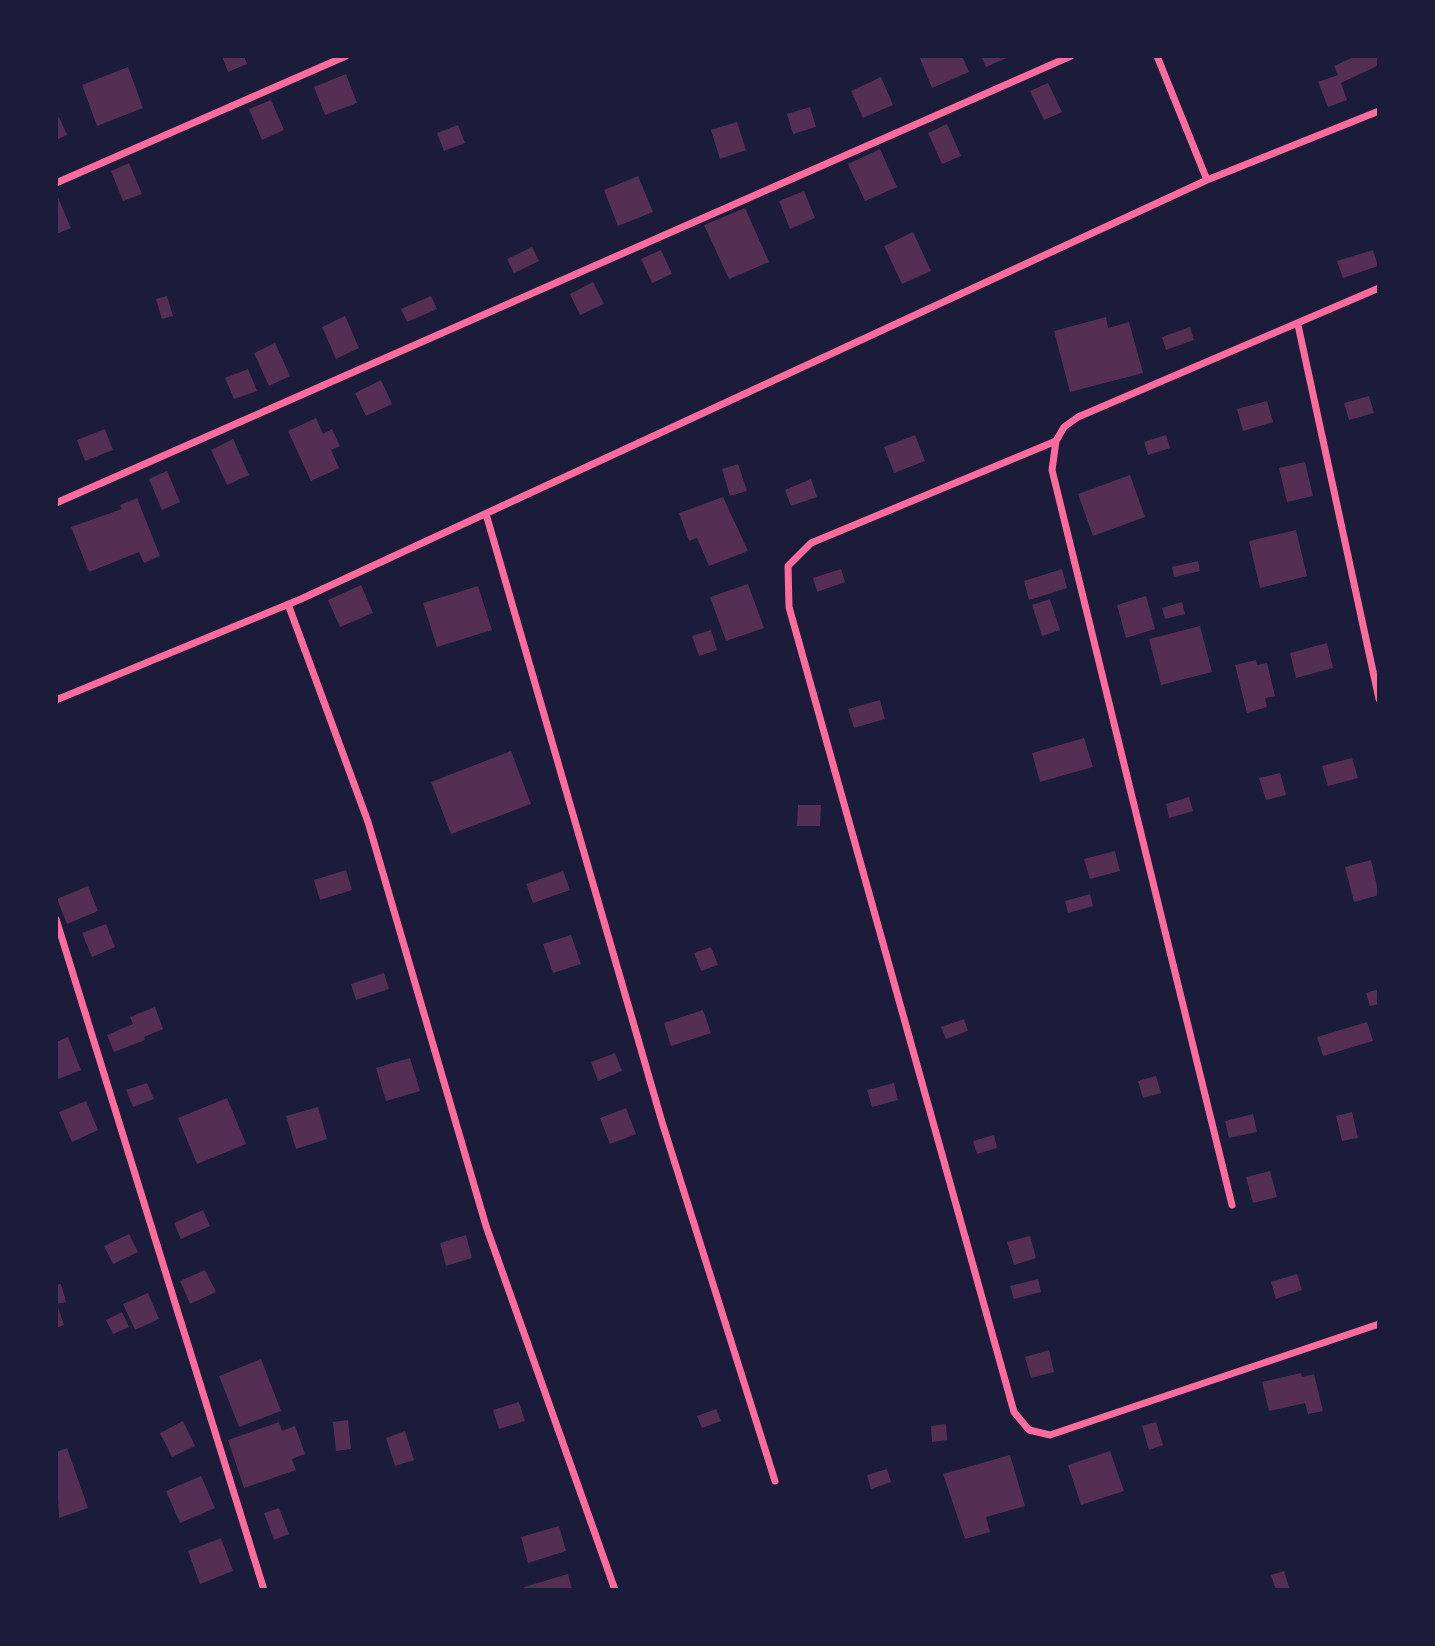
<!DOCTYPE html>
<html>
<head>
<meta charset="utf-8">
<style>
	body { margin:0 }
	#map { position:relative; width:1435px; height:1646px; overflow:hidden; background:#1b1b3a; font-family:"DejaVu Sans",sans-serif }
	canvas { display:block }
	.frame { position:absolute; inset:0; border:58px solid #1b1b3a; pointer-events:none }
</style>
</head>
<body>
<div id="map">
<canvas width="1435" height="1646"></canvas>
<div class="frame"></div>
</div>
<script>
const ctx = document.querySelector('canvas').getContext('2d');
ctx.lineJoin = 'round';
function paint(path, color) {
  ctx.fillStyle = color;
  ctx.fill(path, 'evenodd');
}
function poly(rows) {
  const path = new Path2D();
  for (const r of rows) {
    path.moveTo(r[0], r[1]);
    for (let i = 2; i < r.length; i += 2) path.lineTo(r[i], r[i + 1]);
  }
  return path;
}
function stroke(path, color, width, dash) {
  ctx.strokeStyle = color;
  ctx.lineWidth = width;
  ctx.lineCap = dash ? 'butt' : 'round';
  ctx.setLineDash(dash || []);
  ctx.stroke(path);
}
paint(poly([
	[222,56,244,56,247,64,228,72],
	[919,56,962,56,969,72,932,88],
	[981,56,1011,56,986,67],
	[1356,56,1379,56,1379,65,1341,83,1347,100,1328,107,1318,82,1338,75,1334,66],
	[128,67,143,108,97,126,82,85],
	[346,74,357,103,325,115,314,87],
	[881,77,893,105,863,118,851,91],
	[1048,83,1062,112,1044,120,1030,91],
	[271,100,284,130,262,140,249,109],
	[810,107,816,127,793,134,787,114],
	[59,117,67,135,56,140,56,118],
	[737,122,746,150,720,159,711,130],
	[947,124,961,156,942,164,928,133],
	[458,125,465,143,444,151,437,133],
	[880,149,897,187,865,201,848,164],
	[129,163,142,194,123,201,111,171],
	[638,176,653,212,618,226,604,190],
	[804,191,815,218,790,229,779,201],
	[56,193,71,228,56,234],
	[745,208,769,262,729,279,704,225],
	[913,232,931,271,902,284,884,246],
	[532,247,539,261,514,273,507,259],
	[661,250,672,274,652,283,641,259],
	[1373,250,1378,266,1343,278,1337,261],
	[593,282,604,304,580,315,570,294],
	[167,296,173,316,162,319,156,299],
	[431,296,437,309,407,322,401,309],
	[345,316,359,348,336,359,322,327],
	[1106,317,1108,328,1129,322,1143,373,1070,392,1054,331],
	[1190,327,1194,340,1166,350,1162,337],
	[275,343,290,376,269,386,254,353],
	[248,369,257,391,234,399,225,378],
	[381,380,392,404,366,416,355,393],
	[1369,396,1374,413,1349,420,1344,403],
	[1267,401,1273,422,1243,431,1237,409],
	[316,418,323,434,332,429,340,446,331,450,339,468,311,481,288,431],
	[105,429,113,450,85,461,77,440],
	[915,435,925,461,894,473,884,447],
	[1166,435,1170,448,1148,455,1144,442],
	[233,439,249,475,227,485,211,450],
	[1305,462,1313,496,1287,502,1279,468],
	[738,464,747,491,730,496,722,469],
	[167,471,180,502,162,510,149,479],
	[1130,475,1145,517,1093,536,1078,494],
	[811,479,817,497,791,506,785,490],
	[723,497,748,551,709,566,697,538,689,541,679,513],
	[137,498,160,556,144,563,139,552,89,572,71,527,122,509,120,505],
	[1296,530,1307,576,1260,588,1249,541],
	[1198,561,1200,571,1174,577,1172,567],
	[841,569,845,582,817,592,813,578],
	[1062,569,1067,588,1029,600,1024,581],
	[748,584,764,628,726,641,710,597],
	[361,585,373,613,340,627,328,600],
	[478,586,492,630,437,647,423,603],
	[1146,596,1155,629,1126,638,1117,605],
	[1050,599,1060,630,1042,636,1032,605],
	[1182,602,1185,614,1165,619,1162,608],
	[1200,626,1212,672,1161,685,1149,639],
	[711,630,717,650,699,656,692,636],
	[1327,643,1333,668,1296,678,1290,653],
	[1256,660,1257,665,1267,663,1275,696,1265,698,1267,707,1247,713,1235,665],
	[880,700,885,719,854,728,848,709],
	[1084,738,1093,767,1040,782,1032,753],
	[511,751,531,804,451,834,431,782],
	[1352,758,1358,778,1328,786,1322,766],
	[1280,773,1286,795,1266,800,1259,778],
	[1189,797,1193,811,1169,818,1166,804],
	[798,805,821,805,820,826,797,826],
	[1115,851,1120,871,1090,879,1084,859],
	[1371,860,1379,895,1354,902,1345,867],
	[346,870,352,890,320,900,314,880],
	[563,871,570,890,533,903,526,884],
	[88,886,98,911,67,924,57,899],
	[1090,894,1093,906,1068,913,1065,901],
	[106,924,115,947,92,957,82,933],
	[571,935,581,964,553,973,543,944],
	[711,947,718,965,701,971,694,953],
	[384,973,389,989,356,1000,351,984],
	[1379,989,1379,1004,1370,1006,1366,993],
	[155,1007,163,1029,144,1037,145,1040,114,1052,107,1035,133,1024,130,1017],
	[703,1010,711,1033,671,1046,664,1023],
	[964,1019,968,1031,946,1039,941,1027],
	[1367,1022,1373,1041,1323,1056,1317,1037],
	[68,1037,81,1070,56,1080,56,1042],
	[615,1053,622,1071,598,1081,591,1062],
	[410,1058,420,1091,386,1101,376,1068],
	[1156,1076,1161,1093,1143,1098,1138,1081],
	[147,1083,154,1099,133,1107,126,1090],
	[894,1083,898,1100,872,1107,867,1090],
	[227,1098,246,1144,197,1164,178,1118],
	[86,1101,98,1130,72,1142,59,1112],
	[318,1107,327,1139,296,1149,286,1116],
	[626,1108,636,1134,610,1144,600,1118],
	[1352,1112,1358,1138,1342,1141,1336,1116],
	[1253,1114,1257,1132,1229,1138,1225,1121],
	[994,1135,997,1148,977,1154,973,1141],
	[1270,1171,1277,1197,1253,1203,1246,1177],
	[203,1210,210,1226,181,1239,174,1223],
	[129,1234,138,1252,113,1264,104,1246],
	[466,1235,472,1258,446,1266,440,1243],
	[1030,1236,1036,1258,1014,1265,1007,1242],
	[205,1270,216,1292,190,1304,180,1281],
	[1297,1274,1302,1290,1276,1299,1271,1282],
	[1038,1279,1041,1292,1014,1299,1010,1286],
	[61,1284,66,1302,57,1304,64,1325,56,1328,56,1285],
	[148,1293,159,1319,135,1330,123,1304],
	[122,1312,129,1327,113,1334,106,1320],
	[1049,1350,1054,1372,1031,1378,1025,1357],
	[261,1359,281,1411,239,1427,219,1376],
	[1301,1373,1302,1377,1314,1374,1323,1411,1308,1414,1305,1403,1269,1411,1262,1382],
	[519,1402,525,1421,499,1429,493,1410],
	[716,1409,721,1421,702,1428,697,1416],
	[348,1420,351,1449,336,1451,333,1422],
	[183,1421,195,1446,172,1457,160,1433],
	[279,1422,282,1431,295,1426,305,1454,292,1459,296,1470,244,1488,228,1440],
	[1156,1422,1163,1445,1149,1450,1142,1426],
	[946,1424,947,1440,932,1442,931,1426],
	[405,1431,414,1460,395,1466,386,1438],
	[67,1448,88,1508,59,1518,56,1452],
	[1110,1451,1124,1491,1081,1505,1068,1465],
	[1010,1455,1025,1506,986,1517,990,1532,965,1539,943,1474],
	[887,1469,891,1482,871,1489,867,1475],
	[201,1476,215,1508,180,1523,166,1491],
	[279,1508,289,1534,274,1540,264,1513],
	[559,1526,566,1551,528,1563,521,1537],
	[221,1538,233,1571,200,1584,188,1551],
	[1284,1571,1290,1590,1276,1590,1271,1575],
	[568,1574,572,1590,525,1590,524,1587]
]), '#542f53');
stroke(poly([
	[1157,56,1207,180],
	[56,183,346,56],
	[1298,325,1379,699],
	[1056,441,811,543,788,566,789,607,1014,1412,1029,1430,1050,1435,1379,1324],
	[56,503,1071,56],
	[486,514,662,1122,775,1481],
	[288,604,368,822,486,1226,615,1590],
	[56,700,301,599,1207,180,1379,111],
	[56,919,264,1590],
	[1232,1205,1052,470,1056,441,1064,427,1078,417,1379,288]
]), '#ff6b9d', 7);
</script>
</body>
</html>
